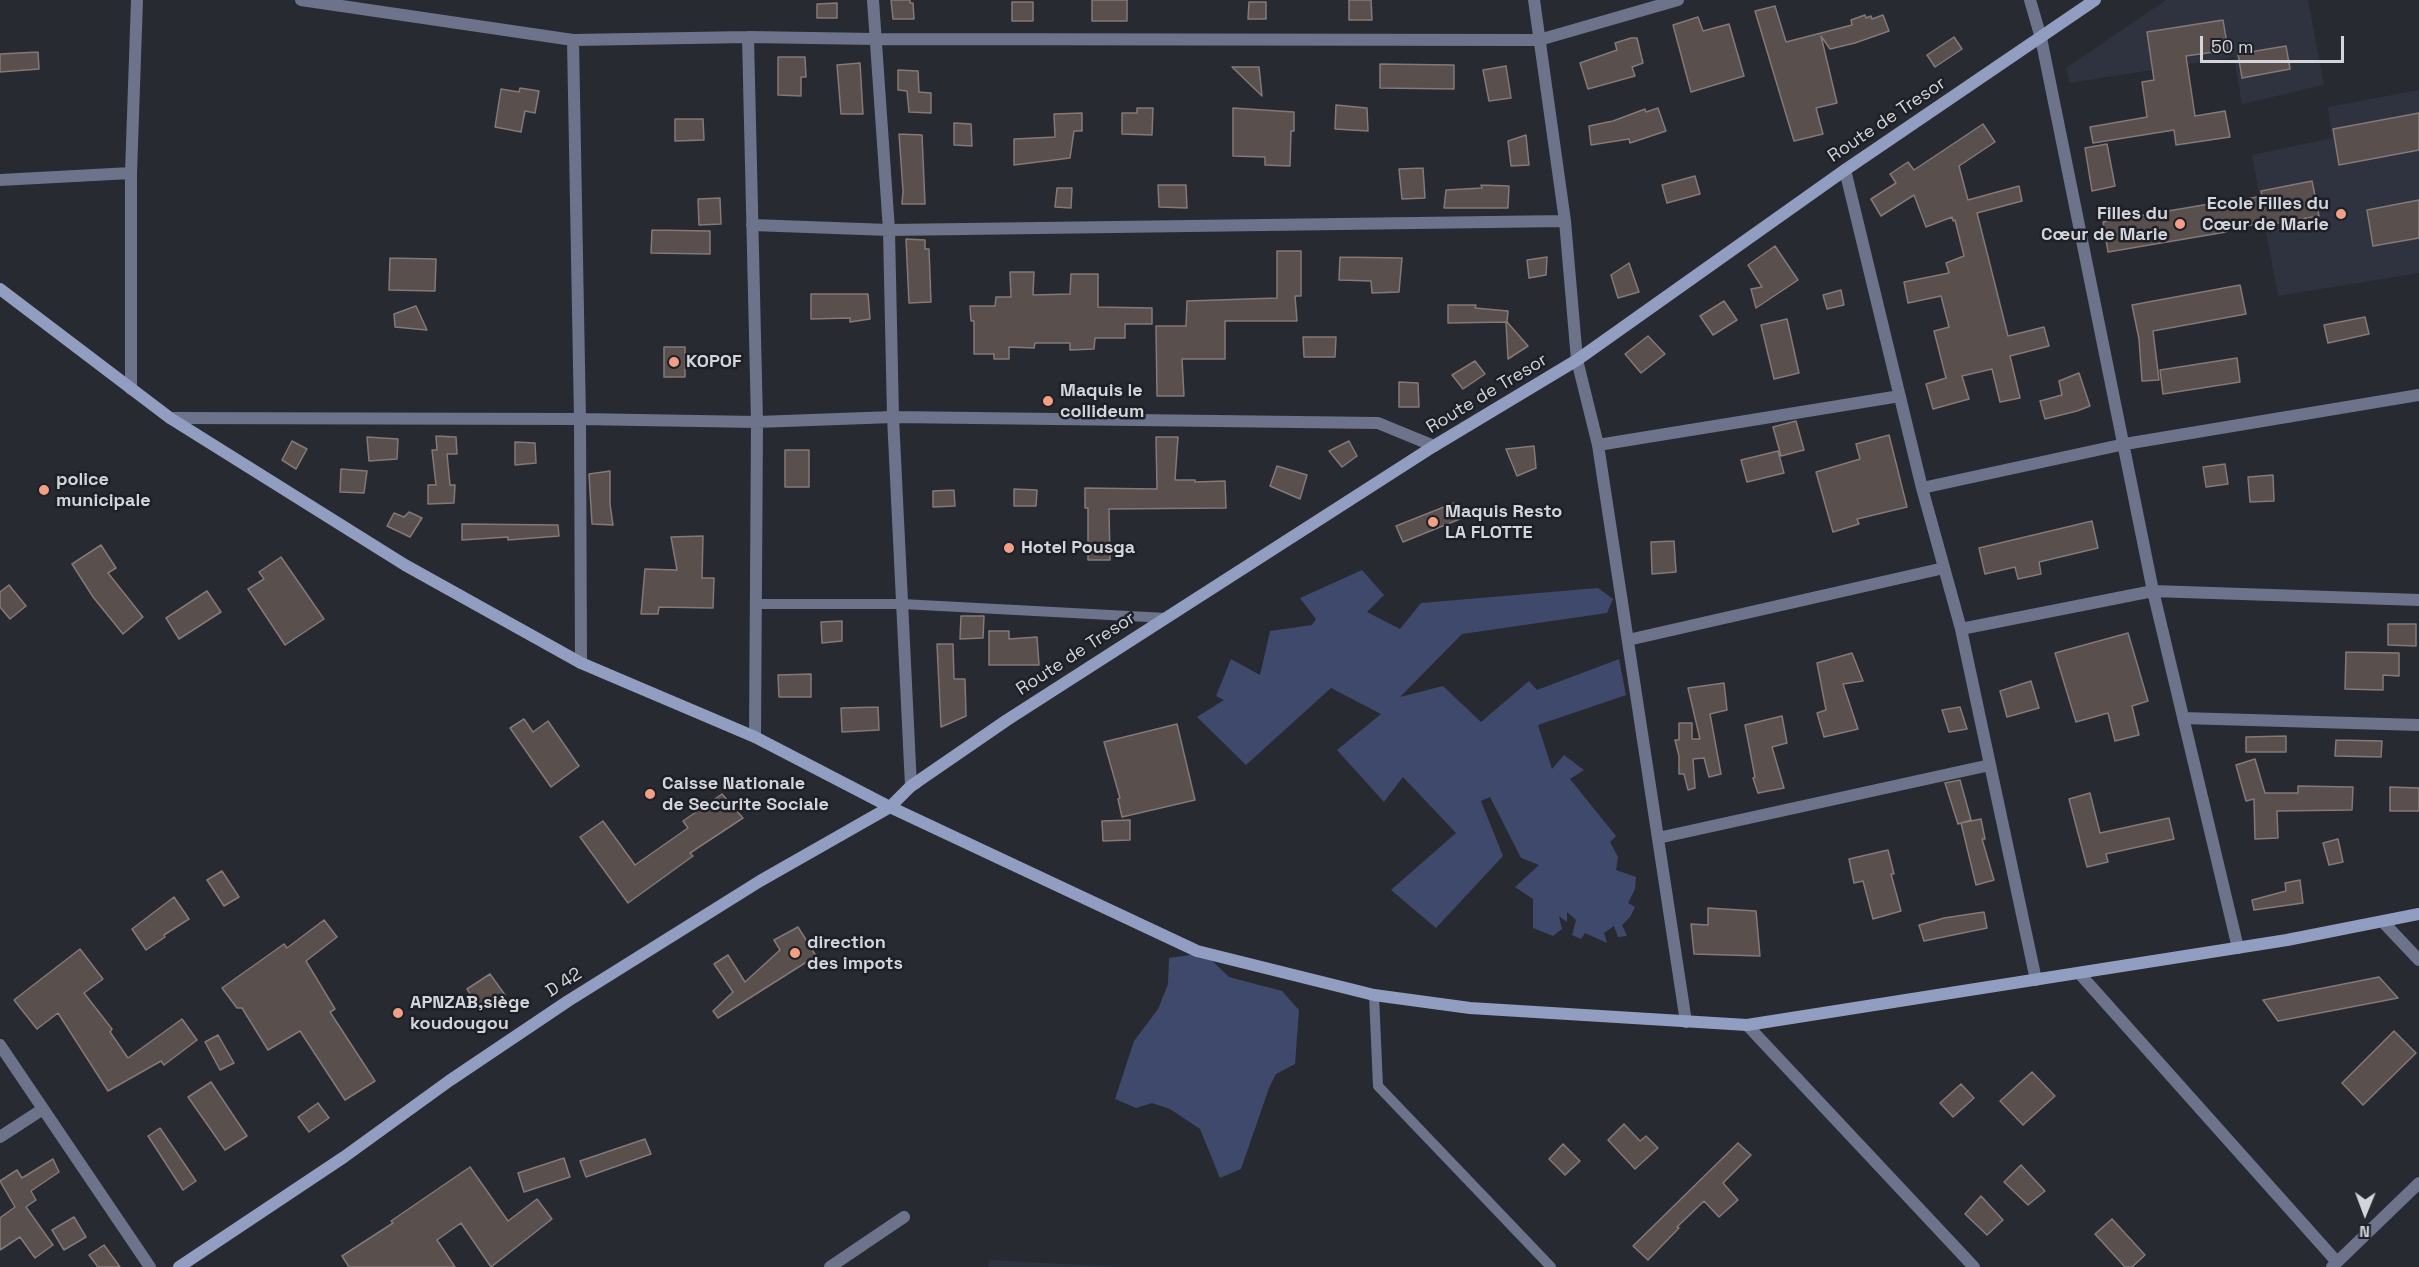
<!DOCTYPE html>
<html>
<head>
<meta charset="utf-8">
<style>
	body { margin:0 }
	#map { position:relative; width:2419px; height:1267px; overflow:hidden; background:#272a31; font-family:"Space Grotesk",sans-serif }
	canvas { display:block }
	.north { position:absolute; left:2335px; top:1183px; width:60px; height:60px; -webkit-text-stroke:4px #1e2027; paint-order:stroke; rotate:181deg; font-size:16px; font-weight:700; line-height:24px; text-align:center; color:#d3d5da }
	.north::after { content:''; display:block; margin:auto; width:21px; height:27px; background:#d3d5da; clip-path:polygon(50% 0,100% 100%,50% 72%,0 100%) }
	.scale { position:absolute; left:2200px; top:36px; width:144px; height:27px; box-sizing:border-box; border:3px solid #d3d5da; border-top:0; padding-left:8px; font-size:18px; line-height:21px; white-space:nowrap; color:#d3d5da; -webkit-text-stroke:4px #1e2027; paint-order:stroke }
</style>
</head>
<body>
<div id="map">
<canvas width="2419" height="1267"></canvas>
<div class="north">N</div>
<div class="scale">50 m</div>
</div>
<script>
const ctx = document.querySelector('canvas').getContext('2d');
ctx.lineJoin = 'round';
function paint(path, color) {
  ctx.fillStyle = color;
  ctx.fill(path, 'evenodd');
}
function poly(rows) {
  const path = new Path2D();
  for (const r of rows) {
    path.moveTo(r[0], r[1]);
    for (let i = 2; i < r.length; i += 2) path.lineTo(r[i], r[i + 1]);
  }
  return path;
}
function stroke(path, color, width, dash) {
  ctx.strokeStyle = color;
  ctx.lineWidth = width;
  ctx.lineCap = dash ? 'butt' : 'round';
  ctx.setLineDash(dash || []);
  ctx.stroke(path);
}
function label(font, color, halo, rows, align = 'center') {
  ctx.font = font + ' "Space Grotesk",sans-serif';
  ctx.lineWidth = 5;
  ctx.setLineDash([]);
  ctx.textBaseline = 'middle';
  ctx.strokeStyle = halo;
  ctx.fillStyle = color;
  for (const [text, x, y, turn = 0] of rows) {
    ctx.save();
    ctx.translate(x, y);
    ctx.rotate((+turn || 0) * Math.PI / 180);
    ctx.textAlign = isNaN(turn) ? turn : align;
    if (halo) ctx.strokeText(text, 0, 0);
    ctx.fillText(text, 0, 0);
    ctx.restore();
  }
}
paint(poly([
	[2166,0,2308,0,2324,85,2242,104,2234,57,2070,83,2066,68],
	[2419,90,2419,273,2278,296,2252,155,2332,138,2328,107],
	[990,1260,1121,1267,988,1267]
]), '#2f3340');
paint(poly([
	[1362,570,1384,595,1367,612,1400,629,1421,603,1598,588,1613,599,1607,613,1462,634,1400,697,1443,686,1481,722,1529,681,1537,690,1619,659,1626,695,1538,725,1552,769,1564,755,1584,770,1570,779,1616,836,1610,842,1618,857,1616,870,1636,877,1635,889,1628,903,1635,907,1630,917,1622,925,1627,936,1618,937,1614,926,1604,933,1607,943,1585,933,1581,939,1572,935,1576,920,1567,912,1567,922,1559,916,1562,929,1553,936,1533,928,1533,899,1515,887,1539,865,1521,858,1490,797,1481,801,1503,856,1436,928,1391,890,1456,833,1403,777,1384,802,1337,750,1381,714,1331,688,1246,765,1197,717,1224,700,1216,696,1231,659,1260,675,1270,631,1312,625,1316,619,1300,598],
	[1204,953,1229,977,1282,991,1299,1010,1295,1064,1276,1074,1269,1088,1241,1169,1220,1178,1200,1129,1170,1109,1152,1103,1136,1108,1115,1099,1134,1041,1158,1009,1168,984,1169,958]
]), '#3f496c');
const building = poly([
	[891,0,910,0,910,3,913,3,914,19,893,19,891,0],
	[1092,0,1127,0,1127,21,1092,21,1092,0],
	[1349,0,1371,0,1372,20,1349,20,1349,0],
	[1012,2,1033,2,1033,21,1012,21,1012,2],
	[1249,2,1266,2,1266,19,1248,19,1249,2],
	[837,3,837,18,817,18,817,4,837,3],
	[1775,6,1786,42,1852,25,1851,20,1865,15,1866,18,1871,16,1872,19,1883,15,1889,31,1855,43,1830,49,1821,36,1837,103,1816,108,1823,134,1794,141,1755,11,1775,6],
	[1698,17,1703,31,1729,24,1744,76,1691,92,1673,25,1698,17],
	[2223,20,2228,50,2186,56,2195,116,2225,111,2230,137,2176,145,2174,130,2093,143,2090,127,2147,117,2142,82,2154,80,2147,32,2223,20],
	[1954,37,1962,49,1935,67,1927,55,1954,37],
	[1631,38,1637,38,1643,63,1632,67,1635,76,1588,89,1580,63,1617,50,1615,43,1631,38],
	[2286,46,2290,69,2242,78,2238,54,2286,46],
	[38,52,39,69,0,72,0,54,38,52],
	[778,57,805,57,806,77,801,77,801,96,778,95,778,57],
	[860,63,863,114,841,114,837,65,860,63],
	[1380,64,1454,65,1454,89,1380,88,1380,64],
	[1506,66,1511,98,1489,101,1483,70,1506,66],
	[1232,67,1259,67,1262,96,1232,67],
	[898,70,918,71,919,92,931,93,931,113,909,112,907,91,898,90,898,70],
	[520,88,539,91,535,113,525,111,521,132,495,127,501,89,519,92,520,88],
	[1336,105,1367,108,1368,131,1335,129,1336,105],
	[1137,108,1153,108,1152,135,1122,134,1122,113,1137,113,1137,108],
	[1233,108,1294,112,1294,131,1291,131,1290,166,1265,165,1265,157,1233,156,1233,108],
	[1658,108,1666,131,1630,143,1629,139,1591,145,1589,126,1613,121,1645,109,1646,112,1658,108],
	[1082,113,1082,131,1074,131,1070,158,1014,165,1014,139,1055,137,1054,114,1082,113],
	[2419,113,2419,150,2339,165,2333,129,2419,113],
	[675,119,703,119,704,140,675,141,675,119],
	[954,123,971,124,972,146,954,145,954,123],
	[1983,124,1995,142,1959,166,1968,200,2019,186,2022,201,1977,213,2008,336,2044,327,2049,346,2010,356,2020,398,2000,402,1992,369,1962,376,1969,399,1933,409,1926,384,1946,378,1934,331,1949,327,1941,296,1908,303,1904,282,1949,273,1946,263,1964,256,1955,220,1953,221,1952,217,1926,227,1914,195,1881,216,1871,199,1896,183,1890,174,1908,162,1914,170,1983,124],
	[899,134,922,135,925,204,902,204,903,191,899,134],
	[1526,135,1529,165,1511,166,1508,141,1526,135],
	[2107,144,2115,186,2092,191,2085,148,2107,144],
	[1423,168,1425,198,1402,199,1399,169,1423,168],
	[1695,176,1700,194,1667,203,1662,185,1695,176],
	[2312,181,2319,216,2267,225,2267,222,2226,230,2226,232,2108,252,2103,222,2221,202,2221,204,2262,196,2261,191,2312,181],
	[1158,185,1186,185,1187,208,1159,207,1158,185],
	[1481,185,1509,186,1508,208,1444,208,1446,190,1482,188,1481,185],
	[1057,188,1072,188,1071,208,1055,207,1057,188],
	[720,198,721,224,699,225,698,199,720,198],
	[2419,200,2419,238,2373,246,2367,210,2419,200],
	[652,230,710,231,710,254,651,253,652,230],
	[906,239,925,240,925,249,929,249,931,302,909,303,906,239],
	[1775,246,1798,280,1756,308,1751,289,1762,287,1748,265,1775,246],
	[1277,251,1301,251,1301,296,1295,296,1297,321,1225,321,1225,359,1182,359,1184,396,1157,396,1156,326,1186,326,1187,301,1277,298,1277,251],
	[1340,257,1402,258,1399,292,1372,293,1371,281,1339,280,1340,257],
	[1547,257,1546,275,1529,278,1527,260,1547,257],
	[390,258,436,259,435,291,389,290,390,258],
	[1629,263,1639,292,1618,298,1611,275,1629,263],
	[1010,272,1034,272,1033,295,1070,294,1071,274,1098,274,1098,307,1152,308,1152,324,1125,324,1125,338,1095,338,1094,349,1070,350,1070,343,1035,343,1034,348,1009,347,1009,359,994,359,994,354,974,354,974,321,971,321,970,306,995,306,996,297,1011,297,1010,272],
	[2240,285,2246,314,2153,331,2159,380,2142,381,2139,339,2132,305,2240,285],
	[1841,290,1844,305,1827,309,1823,295,1841,290],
	[811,294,868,294,870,319,850,322,850,318,811,319,811,294],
	[1724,301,1737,320,1713,335,1700,316,1724,301],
	[1448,305,1476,305,1475,308,1508,311,1507,322,1528,346,1508,359,1506,322,1448,323,1448,305],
	[416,306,427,330,395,327,394,314,416,306],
	[2365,317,2369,334,2328,343,2324,325,2365,317],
	[1787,319,1799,373,1774,379,1761,325,1787,319],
	[1648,336,1665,354,1641,373,1625,354,1648,336],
	[1303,337,1336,337,1335,357,1304,357,1303,337],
	[664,347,685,347,685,377,664,377,664,347],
	[2237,358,2240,382,2163,394,2160,370,2237,358],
	[1475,361,1485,374,1463,389,1452,375,1475,361],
	[2079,373,2090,406,2077,411,2045,419,2040,401,2062,395,2059,381,2079,373],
	[1399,382,1418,383,1419,407,1399,407,1399,382],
	[1796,421,1804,450,1781,456,1773,427,1796,421],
	[1889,435,1907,507,1857,519,1859,524,1833,532,1816,472,1860,459,1856,444,1889,435],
	[436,436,456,437,457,454,447,454,450,485,455,485,454,503,428,504,428,485,436,485,432,450,437,450,436,436],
	[367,437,398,439,397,459,369,461,367,437],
	[1156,437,1178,437,1175,480,1195,480,1195,482,1225,481,1226,508,1109,509,1110,560,1088,560,1088,508,1085,508,1085,488,1157,489,1156,437],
	[292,441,307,449,296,469,282,460,292,441],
	[1349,441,1357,456,1342,467,1329,451,1349,441],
	[515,442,535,443,536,463,515,465,515,442],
	[1534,446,1536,468,1517,476,1506,449,1534,446],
	[785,450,809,450,809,487,785,487,785,450],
	[1778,451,1784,473,1747,482,1741,460,1778,451],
	[2225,464,2228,484,2206,487,2203,467,2225,464],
	[1277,466,1307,475,1300,499,1270,486,1277,466],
	[341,469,367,471,364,493,340,492,341,469],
	[610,471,610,504,613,525,592,524,589,474,610,471],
	[2273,475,2274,501,2250,502,2248,477,2273,475],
	[1014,489,1037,490,1036,506,1014,506,1014,489],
	[954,490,955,506,933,507,933,491,954,490],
	[1454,503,1460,519,1403,542,1396,526,1454,503],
	[409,512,422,518,410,537,387,526,394,513,404,517,409,512],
	[2092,521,2098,548,2039,562,2041,574,2018,579,2015,567,1985,574,1979,548,2092,521],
	[462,524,558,525,559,536,508,540,508,537,462,540,462,524],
	[703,536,702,578,714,578,713,608,659,607,658,614,641,614,645,569,677,570,671,537,703,536],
	[1674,541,1676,572,1652,574,1651,542,1674,541],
	[101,545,116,568,108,573,143,617,123,634,93,597,72,564,101,545],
	[281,557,324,619,285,645,248,589,264,579,259,572,281,557],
	[9,585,26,606,10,619,0,607,0,592,9,585],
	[207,591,221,612,179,639,166,618,207,591],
	[961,616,984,616,983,638,960,639,961,616],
	[842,621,842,641,822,643,821,622,842,621],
	[2388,624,2416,624,2416,646,2388,645,2388,624],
	[989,631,1009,631,1009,639,1037,637,1039,665,989,665,989,631],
	[2128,633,2148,701,2132,706,2139,735,2115,741,2108,713,2076,722,2055,653,2128,633],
	[937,644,953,644,954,679,965,679,966,716,941,727,937,644],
	[2346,652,2399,653,2399,676,2383,675,2383,690,2345,689,2346,652],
	[1852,653,1863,681,1843,684,1858,729,1824,737,1817,713,1826,710,1817,663,1852,653],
	[811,674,811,697,779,697,778,675,811,674],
	[2031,681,2039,708,2007,717,2000,691,2031,681],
	[1724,683,1727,710,1710,714,1721,774,1709,777,1704,758,1693,759,1695,788,1688,790,1684,774,1679,774,1679,756,1675,740,1679,740,1679,723,1692,723,1692,739,1700,739,1688,688,1724,683],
	[878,707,879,730,842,732,841,708,878,707],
	[1960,707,1967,729,1949,732,1942,710,1960,707],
	[1782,716,1787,743,1772,747,1784,788,1758,793,1753,778,1755,777,1745,725,1782,716],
	[524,719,533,732,548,721,579,766,551,787,510,728,524,719],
	[1177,724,1195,800,1122,817,1118,799,1120,798,1104,742,1177,724],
	[2286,736,2286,752,2246,752,2246,737,2286,736],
	[2336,740,2382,741,2381,757,2335,756,2336,740],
	[2255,759,2265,793,2298,793,2298,786,2353,787,2352,810,2277,811,2278,838,2255,839,2254,799,2246,801,2236,765,2255,759],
	[1960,780,1971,820,1961,823,1981,819,1985,839,1982,839,1994,880,1976,885,1961,823,1958,824,1945,783,1960,780],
	[2390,787,2419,788,2419,811,2390,811,2390,787],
	[2090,793,2100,833,2169,818,2174,839,2106,854,2108,862,2087,867,2069,799,2090,793],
	[722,794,743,818,690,853,693,856,628,903,580,837,603,821,635,865,688,828,683,821,722,794],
	[1130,820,1130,840,1103,841,1102,821,1130,820],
	[2338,839,2343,862,2329,865,2323,843,2338,839],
	[1888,850,1894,874,1891,874,1901,911,1873,919,1863,881,1854,883,1849,859,1888,850],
	[222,871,239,897,224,906,207,880,222,871],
	[2300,880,2303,903,2254,910,2252,900,2286,891,2285,883,2300,880],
	[174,897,189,919,164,935,165,937,146,950,132,929,174,897],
	[1708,908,1756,911,1760,956,1694,954,1691,924,1708,925,1708,908],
	[1984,912,1987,928,1924,941,1919,925,1944,918,1984,912],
	[324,920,337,937,306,961,335,1009,330,1012,375,1081,345,1100,300,1031,268,1050,242,1008,237,1008,222,988,284,944,287,948,324,920],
	[798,927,816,956,718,1018,713,1011,733,992,714,964,728,955,745,982,780,950,774,940,798,927],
	[80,949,103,979,84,993,112,1029,110,1032,128,1058,182,1019,197,1040,164,1065,161,1061,108,1091,58,1013,37,1029,14,1000,80,949],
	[490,974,505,995,481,1011,467,989,490,974],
	[2379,977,2398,998,2278,1021,2263,1000,2379,977],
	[2394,1031,2416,1053,2363,1105,2342,1083,2394,1031],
	[218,1035,234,1063,220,1070,205,1042,218,1035],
	[2032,1072,2055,1096,2023,1125,2000,1101,2032,1072],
	[211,1082,247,1136,225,1150,188,1097,211,1082],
	[1961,1084,1974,1098,1953,1117,1940,1103,1961,1084],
	[318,1103,329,1118,309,1132,298,1117,318,1103],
	[1624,1124,1640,1141,1646,1136,1658,1148,1635,1169,1608,1140,1624,1124],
	[160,1128,196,1181,183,1190,148,1136,160,1128],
	[645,1139,651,1154,586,1177,580,1161,645,1139],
	[1738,1143,1751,1155,1723,1183,1738,1200,1719,1217,1704,1201,1677,1227,1679,1228,1648,1260,1633,1246,1738,1143],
	[1563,1144,1580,1161,1565,1175,1549,1159,1563,1144],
	[564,1158,570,1177,524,1192,518,1173,564,1158],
	[53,1159,59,1172,31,1191,36,1200,26,1207,53,1245,35,1258,20,1237,0,1250,0,1218,15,1207,0,1181,17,1170,22,1178,53,1159],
	[2021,1165,2045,1191,2028,1205,2004,1182,2021,1165],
	[470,1167,508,1221,537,1199,552,1219,491,1267,461,1223,437,1240,455,1267,349,1267,342,1256,393,1223,391,1221,470,1167],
	[1981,1196,2003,1220,1987,1235,1965,1214,1981,1196],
	[74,1217,86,1237,64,1250,52,1230,74,1217],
	[2112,1219,2145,1255,2132,1267,2125,1267,2095,1234,2112,1219],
	[104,1245,120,1267,98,1267,89,1255,104,1245]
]);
paint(building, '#594f4c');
stroke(building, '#847976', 1.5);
stroke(poly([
	[756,604,902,604,1167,618],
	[1374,995,1378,1086,1551,1267]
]), '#6c738b', 10);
stroke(poly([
	[301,0,573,40,748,37,875,39,1539,40,1678,0],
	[873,0,889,230,893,417,911,786,916,783],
	[1534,0,1565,221,1577,360,1598,445,1686,1022],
	[2030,0,2041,38,2153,591,2238,948],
	[748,37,757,422,755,737],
	[573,40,580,419,581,663],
	[1845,170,1922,488,1961,629,2036,980],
	[0,180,131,173],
	[752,225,889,230,1565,221],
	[131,389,131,173,137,0],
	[170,418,580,419,757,422,893,417,1378,423,1434,446],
	[1598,445,1900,396],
	[1922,488,2125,444,2419,395],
	[1961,629,2153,591,2419,600],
	[1628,640,1944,568],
	[2183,718,2419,725],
	[1658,838,1990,765],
	[2383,922,2419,960],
	[2079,973,2337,1262],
	[1747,1025,1974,1267],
	[0,1045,150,1267],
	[0,1137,43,1109],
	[830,1267,904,1217],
	[2332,1267,2419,1183]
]), '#6c738b', 12);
stroke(poly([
	[0,289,170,418,405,565,581,663,755,737,890,807,1197,951,1374,995,1470,1008,1747,1025,2287,940,2419,914],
	[179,1267,344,1157,449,1081,568,1001,760,881,890,807,911,786,1007,720,1434,446,1577,360,1845,170,2095,0]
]), '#929dc2', 12);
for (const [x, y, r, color] of [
	[2341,214,6,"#f39f86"],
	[2180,224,6,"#f39f86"],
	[674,362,6,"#f39f86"],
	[1048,401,6,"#f39f86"],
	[44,490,6,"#f39f86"],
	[1433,522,6,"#f39f86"],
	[1009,548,6,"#f39f86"],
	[650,794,6,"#f39f86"],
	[795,953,6,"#f39f86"],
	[398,1013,6,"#f39f86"]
]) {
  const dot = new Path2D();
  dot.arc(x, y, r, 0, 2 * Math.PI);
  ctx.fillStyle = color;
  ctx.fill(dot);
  stroke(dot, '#1e2027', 2);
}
label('18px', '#d3d5da', '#1e2027', [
	["Route de Tresor",1887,120,-34],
	["Route de Tresor",1487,394,-31],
	["Route de Tresor",1076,654,-33],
	["D 42",564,983,-33]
]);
label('bold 18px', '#d3d5da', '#1e2027', [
	["Ecole Filles du",2329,204,"right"],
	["Cœur de Marie",2329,225,"right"],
	["Filles du",2168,214,"right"],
	["Cœur de Marie",2168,235,"right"],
	["KOPOF",686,362],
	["Maquis le",1060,391],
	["collideum",1060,412],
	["police",56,480],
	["municipale",56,501],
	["Maquis Resto",1445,512],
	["LA FLOTTE",1445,533],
	["Hotel Pousga",1021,548],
	["Caisse Nationale",662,784],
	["de Securite Sociale",662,805],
	["direction",807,943],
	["des impots",807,964],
	["APNZAB,siège",410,1003],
	["koudougou",410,1024]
], 'left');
</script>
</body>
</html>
